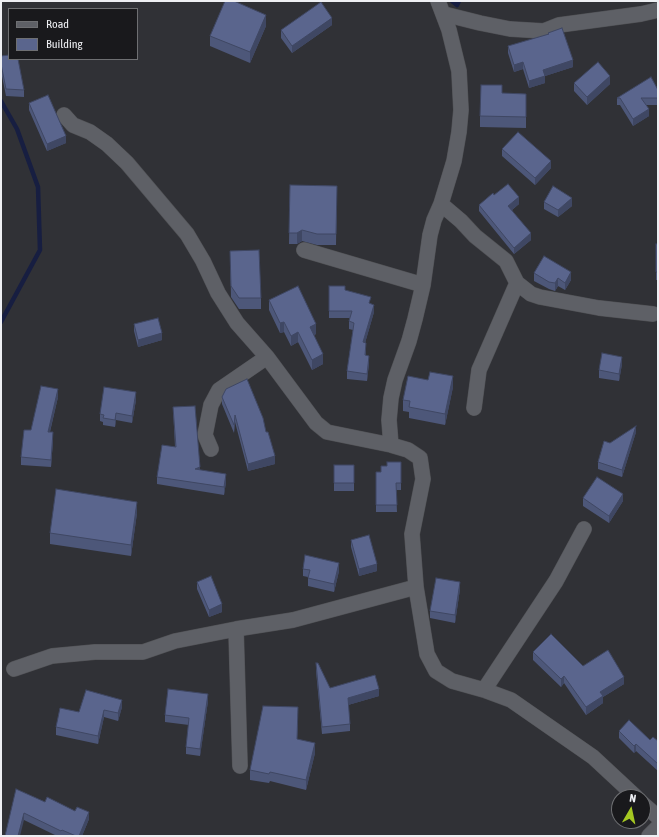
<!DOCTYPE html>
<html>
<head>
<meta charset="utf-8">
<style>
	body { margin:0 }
	#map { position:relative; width:659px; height:837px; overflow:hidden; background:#303136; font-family:"Asap Condensed",sans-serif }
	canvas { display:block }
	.frame { position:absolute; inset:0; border:2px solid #eeeff3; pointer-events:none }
	.legend { position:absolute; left:8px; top:8px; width:130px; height:52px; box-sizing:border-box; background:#19191c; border:1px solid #6e6f72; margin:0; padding:5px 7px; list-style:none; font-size:12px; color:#eeeff3 }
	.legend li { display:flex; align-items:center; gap:8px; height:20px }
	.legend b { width:20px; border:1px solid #6e6f72 }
	.north { position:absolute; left:611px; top:789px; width:40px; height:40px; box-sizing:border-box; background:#19191c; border:1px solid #6e6f72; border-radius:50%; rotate:9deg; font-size:11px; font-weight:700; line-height:16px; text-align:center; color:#eeeff3 }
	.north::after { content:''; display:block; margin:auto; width:14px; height:18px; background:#a5c822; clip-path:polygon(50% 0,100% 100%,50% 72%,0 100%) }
</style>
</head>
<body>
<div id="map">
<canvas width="659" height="837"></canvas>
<div class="frame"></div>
<ul class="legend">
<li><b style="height:5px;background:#5e6066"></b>Road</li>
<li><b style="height:11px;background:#5a658d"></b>Building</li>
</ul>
<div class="north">N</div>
</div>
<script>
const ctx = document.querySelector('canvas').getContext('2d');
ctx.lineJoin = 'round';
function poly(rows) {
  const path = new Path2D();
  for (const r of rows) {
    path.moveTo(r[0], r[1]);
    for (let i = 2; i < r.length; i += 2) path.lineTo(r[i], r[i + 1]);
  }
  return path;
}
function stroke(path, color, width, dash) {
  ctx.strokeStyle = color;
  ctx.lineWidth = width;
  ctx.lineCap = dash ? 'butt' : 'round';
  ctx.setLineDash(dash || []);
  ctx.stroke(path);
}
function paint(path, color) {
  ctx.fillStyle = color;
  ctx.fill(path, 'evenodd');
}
stroke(poly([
	[452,1,457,5,459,1],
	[1,101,17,129,38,187,40,250,1,322]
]), '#171e41', 4.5);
const street = poly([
	[444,14,480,23,510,29,544,31,559,25,641,14,658,10],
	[64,115,73,125,90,132,107,144,127,163,187,234,203,261,218,293,237,323,267,357,316,423,327,432,391,445,408,450,420,458,423,479,412,534,416,587,427,654,436,671,452,681,484,690,511,700,593,757,636,797],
	[441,204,461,221,475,236,506,261,517,283,479,370,474,408],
	[304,250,423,285],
	[517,283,531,294,540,297,599,308,653,314],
	[391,445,389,420,391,398,395,380,409,341,415,319,423,285,430,235,434,220,441,204,454,161,459,132,461,110,459,71,449,30,438,1],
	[211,449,205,435,211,405,219,390,267,357],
	[236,629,240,766],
	[14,669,52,656,95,652,143,652,175,641,236,629,293,620,416,587],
	[484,690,556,581,584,529],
	[643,804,658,817],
	[649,836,658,827]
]);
stroke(street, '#505155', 16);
stroke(street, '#5e6066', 15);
paint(poly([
	[332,25,292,53,281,38,281,30],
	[266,26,250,63,210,46,210,36],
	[548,33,573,67,545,76,545,83,529,88,523,69,514,72,508,53,508,46,548,35],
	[1,56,24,90,24,97,6,96,1,71],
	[574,83,610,84,587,105,574,91],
	[658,90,658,105,646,105,649,116,633,126,620,105,617,105,617,98],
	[502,93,526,94,526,128,480,127,480,116],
	[29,103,66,143,47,151,29,110],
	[502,149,551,168,535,185,502,156],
	[290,185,337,186,336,245,317,245,302,241,297,244,289,244],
	[494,195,519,204,512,210,531,240,514,254,479,211,479,205],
	[544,202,572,206,558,217,544,209],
	[656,244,658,244,658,280,656,280],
	[230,251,261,298,261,309,239,309,231,297],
	[534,273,571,280,565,290,558,286,555,291,549,289,534,281],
	[329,286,345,290,371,304,374,312,365,343,366,350,366,355,369,363,367,381,347,379,347,371,353,330,349,329,349,321,350,318,329,318],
	[269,300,316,334,314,335,323,364,312,370,298,342,291,346,284,332,280,333,269,310],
	[134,324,162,340,138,347,134,331],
	[622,364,619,381,599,378,599,370],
	[453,387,445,425,409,418,409,412,403,411,403,400],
	[58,397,50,432,53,440,51,467,21,465,21,457,31,430],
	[222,397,266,432,275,464,248,471,235,422,234,433,222,404],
	[136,400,132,423,116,420,115,427,103,425,103,422,100,421,100,414],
	[173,407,200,470,226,482,224,495,157,484,157,477,175,447],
	[636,432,622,477,598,469,598,462],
	[401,462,401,490,396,490,397,512,376,512,376,472,381,472,387,466],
	[334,465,354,465,354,491,334,491],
	[583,498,623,501,609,523,583,506],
	[137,513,131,556,50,544,50,533],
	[351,540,377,571,359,576,351,547],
	[303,569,339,571,334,592,308,586,308,577,303,576],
	[197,582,222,612,209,617,197,589],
	[460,589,455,623,430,618,430,611],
	[533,652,583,666,624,684,603,697,603,703,586,715,564,683,561,687,533,660],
	[316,663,330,688,379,696,348,705,350,724,350,731,322,734,316,671],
	[208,701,200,756,186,754,186,747,189,725,165,722,165,715],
	[122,707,118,721,104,717,98,744,56,735,56,727,79,712],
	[298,716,297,739,315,753,306,790,270,781,269,783,250,780,250,770],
	[619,731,650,740,658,741,658,771,636,751,634,753,619,738],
	[16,789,45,802,89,819,82,836,57,836,24,820]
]), '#4d5779');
paint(poly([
	[266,15,266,26,250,63,250,52],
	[332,18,332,25,292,53,292,46],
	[573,60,573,67,545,76,545,83,529,88,529,81,543,70],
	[523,62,523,69,514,72,514,65],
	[610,76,610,84,587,105,587,97],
	[649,109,649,116,633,126,633,119],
	[66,136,66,143,47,151,47,144],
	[551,161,551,168,535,185,535,178],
	[519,197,519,204,508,213,508,206],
	[572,198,572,206,558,217,558,210],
	[302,230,302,241,297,244,297,233],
	[531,233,531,240,514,254,514,248],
	[571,272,571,280,565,290,565,283],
	[558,278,558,286,555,291,555,283],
	[374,305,374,312,363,350,363,342],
	[284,322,284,332,280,333,280,323],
	[316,324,316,334,310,337,310,327],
	[298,332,298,342,291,346,291,336],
	[162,333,162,340,138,347,138,340],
	[366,343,366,350,365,362,365,355],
	[323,354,323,364,312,370,312,360],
	[369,356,369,363,367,381,367,374],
	[622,357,622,364,619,381,619,374],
	[453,376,453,387,445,425,445,414],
	[58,389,58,397,48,439,48,432],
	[136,392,136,400,132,423,132,416],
	[116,413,116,420,115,427,115,420],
	[235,415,235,422,234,433,234,425],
	[636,426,636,432,622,477,622,470],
	[53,432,53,440,51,467,51,460],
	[275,456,275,464,248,471,248,464],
	[200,467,200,474,195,469],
	[226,474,226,482,224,495,224,487],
	[623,494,623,501,609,523,609,516],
	[137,502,137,513,131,556,131,545],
	[339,563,339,571,334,592,334,584],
	[377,564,377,571,359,576,359,569],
	[460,582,460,589,455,623,455,615],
	[222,604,222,612,209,617,209,610],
	[564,676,564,683,561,687,561,679],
	[624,677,624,684,603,697,603,703,586,715,586,707,600,692],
	[379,689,379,696,348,705,348,698],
	[208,694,208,701,200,756,200,749],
	[122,700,122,707,118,721,118,713],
	[104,710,104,717,98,744,98,736],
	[315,743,315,753,306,790,306,780],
	[636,744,636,751,634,753,634,746],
	[89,812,89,819,82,836,79,836],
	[24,813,24,820,20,836,18,836]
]), '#3f4763');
const building = poly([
	[225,1,234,1,266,15,250,52,210,36,225,1],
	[321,2,332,18,292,46,281,30,321,2],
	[562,28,573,60,543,70,545,76,529,81,523,62,514,65,508,46,549,34,548,33,562,28],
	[9,55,9,59,18,59,24,90,6,89,1,64,1,56,9,55],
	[598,62,610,76,587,97,574,83,598,62],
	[651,77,658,90,658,98,641,98,649,109,633,119,620,98,617,98,651,77],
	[481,85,502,85,502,93,526,94,526,117,480,116,481,85],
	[48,95,66,136,47,144,29,103,48,95],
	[518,132,551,161,535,178,502,149,518,132],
	[508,184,519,197,508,206,531,233,514,248,479,205,493,193,494,195,508,184],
	[290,185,337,186,336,234,317,234,302,230,297,233,289,233,290,185],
	[553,186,572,198,558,210,544,202,553,186],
	[656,244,658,244,658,272,656,272,656,244],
	[259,250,261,298,239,298,231,286,230,251,259,250],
	[544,256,571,272,565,283,558,278,555,283,549,282,534,273,544,256],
	[298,286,316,324,310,327,323,354,312,360,298,332,291,336,284,322,280,323,269,300,298,286],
	[329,286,345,286,345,290,371,297,369,303,374,305,363,342,366,343,365,355,369,356,367,374,347,371,354,323,349,321,352,311,329,311,329,286],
	[158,318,162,333,138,340,134,324,158,318],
	[602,353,622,357,619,374,599,370,602,353],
	[430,372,453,376,445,414,409,407,410,401,403,400,408,376,428,380,430,372],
	[247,379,263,418,266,432,268,432,275,456,248,464,235,415,234,425,222,397,226,389,247,379],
	[41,386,58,389,48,432,53,432,51,460,21,457,24,430,31,430,41,386],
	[104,387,136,392,132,416,116,413,115,420,103,418,104,415,100,414,104,387],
	[195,406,200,467,195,469,226,474,224,487,157,477,162,445,176,447,173,407,195,406],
	[636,426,622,470,598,462,604,441,610,443,636,426],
	[387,462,401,462,401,483,396,483,397,505,376,505,376,472,381,472,381,466,387,466,387,462],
	[334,465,354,465,354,483,334,483,334,465],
	[597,477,623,494,609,516,583,498,597,477],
	[56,489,137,502,131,545,50,533,56,489],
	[369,535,377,564,359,569,351,540,369,535],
	[305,555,339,563,334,584,308,578,310,570,303,569,305,555],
	[211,576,222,604,209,610,197,582,211,576],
	[436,578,460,582,455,615,430,611,436,578],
	[551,634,583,666,608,650,624,677,600,692,603,696,586,707,564,676,561,679,533,652,551,634],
	[316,663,318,663,330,688,375,675,379,689,348,698,350,724,322,727,316,663],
	[168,689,208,694,200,749,186,747,189,718,165,715,168,689],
	[86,690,122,700,118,713,104,710,98,736,56,727,60,708,79,712,86,690],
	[263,706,298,707,297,739,315,743,306,780,270,772,269,774,250,770,263,706],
	[629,720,650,740,653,737,658,741,658,764,636,744,634,746,619,731,629,720],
	[16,789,45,802,47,797,75,811,77,807,89,812,79,836,76,836,62,830,61,831,24,813,18,836,5,836,16,789]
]);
paint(building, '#5a658d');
stroke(building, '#3f4763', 1);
</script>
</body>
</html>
